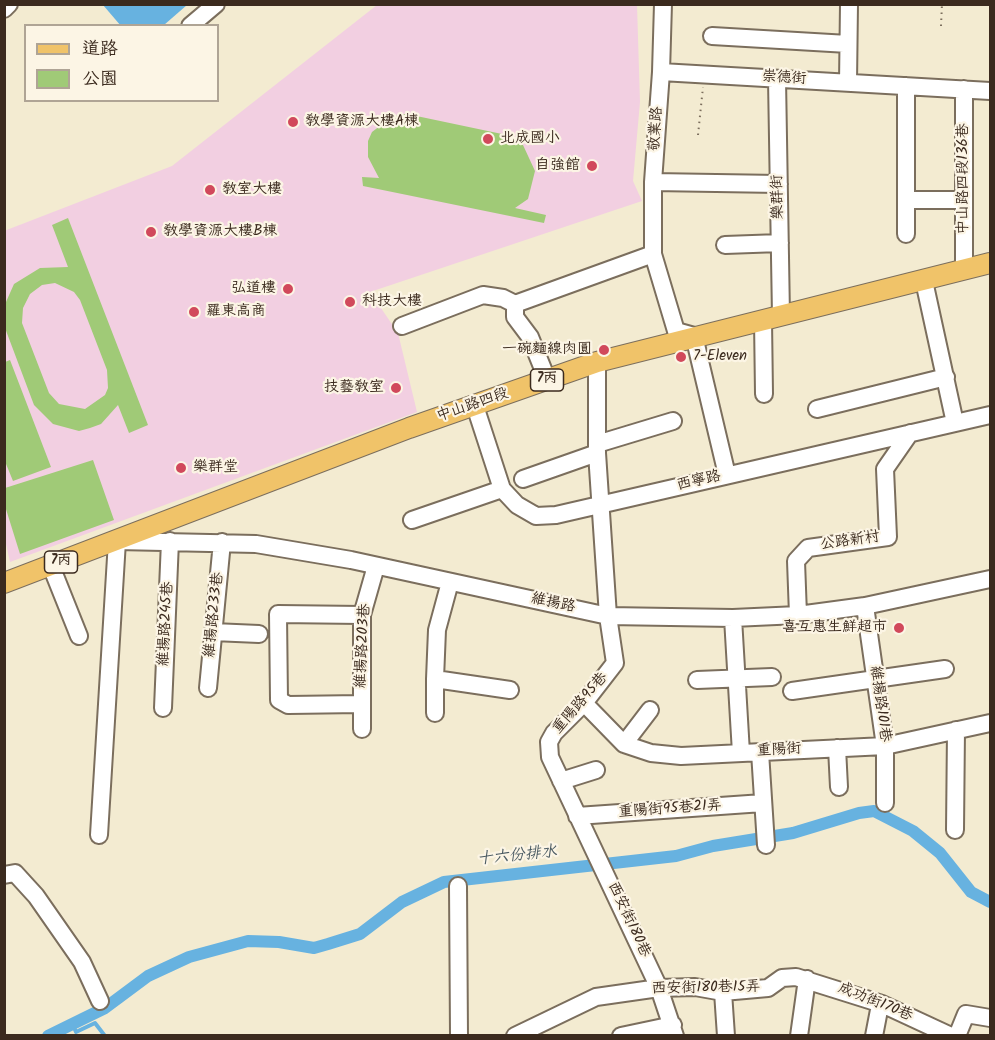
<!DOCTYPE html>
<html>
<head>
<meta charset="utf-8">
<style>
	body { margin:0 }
	#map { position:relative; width:995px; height:1040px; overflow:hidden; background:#f3ebd1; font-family:Kalam,"LXGW WenKai TC",sans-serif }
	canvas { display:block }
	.frame { position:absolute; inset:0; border:6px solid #3b2a1e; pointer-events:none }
	.legend { position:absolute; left:24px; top:24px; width:195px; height:78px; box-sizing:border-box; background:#fcf5e5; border:2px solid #afa495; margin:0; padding:8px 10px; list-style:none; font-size:18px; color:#3b2a1e }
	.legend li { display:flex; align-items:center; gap:12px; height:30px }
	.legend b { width:30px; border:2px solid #afa495 }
</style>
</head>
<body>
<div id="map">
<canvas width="995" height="1040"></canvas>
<div class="frame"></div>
<ul class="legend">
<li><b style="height:8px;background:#f0c369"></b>道路</li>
<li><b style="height:16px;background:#a0ca77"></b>公園</li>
</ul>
</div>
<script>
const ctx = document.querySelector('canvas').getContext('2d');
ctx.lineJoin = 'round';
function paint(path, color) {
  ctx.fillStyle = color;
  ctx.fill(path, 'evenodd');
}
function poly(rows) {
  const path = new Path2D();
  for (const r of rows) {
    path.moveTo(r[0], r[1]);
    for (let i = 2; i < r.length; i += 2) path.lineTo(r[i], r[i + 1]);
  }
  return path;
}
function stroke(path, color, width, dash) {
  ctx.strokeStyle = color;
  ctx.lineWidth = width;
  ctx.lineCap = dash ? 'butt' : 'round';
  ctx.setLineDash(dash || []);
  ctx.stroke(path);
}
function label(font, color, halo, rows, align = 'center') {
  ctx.font = font + ' Kalam,"LXGW WenKai TC",sans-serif';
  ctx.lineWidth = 4.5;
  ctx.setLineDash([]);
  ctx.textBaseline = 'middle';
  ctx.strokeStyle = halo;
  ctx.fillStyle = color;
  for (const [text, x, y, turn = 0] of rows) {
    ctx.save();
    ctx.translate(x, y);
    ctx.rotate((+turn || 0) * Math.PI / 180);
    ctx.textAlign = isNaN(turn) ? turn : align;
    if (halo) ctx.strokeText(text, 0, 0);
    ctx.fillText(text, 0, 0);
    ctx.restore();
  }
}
paint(poly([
	[377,5,637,5,640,102,633,181,642,201,370,292,398,333,417,412,10,562,4,535,4,231,172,166]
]), '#f2cfe1');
paint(poly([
	[407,114,502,134,523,145,535,171,528,199,515,208,546,215,544,223,363,186,362,177,379,178,368,157,368,141,372,132,393,116],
	[68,218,148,425,129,433,118,405,101,424,90,428,79,431,53,424,34,405,5,328,6,302,14,284,40,268,68,267,52,225],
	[55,283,74,292,80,300,107,370,108,388,105,395,85,409,59,404,49,393,22,323,23,308,30,294,42,285],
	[10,360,51,467,13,481,4,459,5,362],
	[93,460,114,520,20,554,5,506,5,488]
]), '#a0ca77');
paint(poly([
	[103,5,187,4,187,5,164,25,121,26]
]), '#67b2e0');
stroke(poly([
	[73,1025,76,1032,95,1023,105,1036]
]), '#67b2e0', 4);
stroke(poly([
	[48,1036,105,1008,148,976,189,957,248,941,279,942,314,948,328,944,360,934,402,902,444,882,676,856,713,846,793,833,859,813,874,811,913,831,940,853,971,892,990,902]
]), '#67b2e0', 12);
const minor = poly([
	[663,4,661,72,653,182,653,254,676,331,694,336,727,475],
	[4,9,9,4],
	[190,26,216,4],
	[712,36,848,44],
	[661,72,990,91],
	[777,79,781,316],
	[848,83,849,4],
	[906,86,906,200,963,200],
	[964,89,964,269],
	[653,182,779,184],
	[906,200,906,234],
	[725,245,780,243],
	[924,281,955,423],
	[515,304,653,254],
	[515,304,515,317,530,337,547,379],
	[763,320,764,394],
	[402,326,483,295,503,298,515,304],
	[597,362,597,453,608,616,615,663,584,703,554,733,549,742,550,757,659,988,675,1036],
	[475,406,502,489,517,505,536,516,556,515,990,415],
	[817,409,946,377],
	[597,444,673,421],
	[523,479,597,453],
	[412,520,502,489],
	[51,566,79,636],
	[450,582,437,630,435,679,510,690],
	[865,606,885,746,885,803],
	[798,615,796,561,808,548,888,537,885,469,910,433],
	[733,618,741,753],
	[213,632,259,634],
	[697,680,772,677],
	[208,688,222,542],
	[792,691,945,669],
	[584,703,624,744,651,753,681,756,885,746,990,723],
	[361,704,288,705,279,700,278,614,362,615],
	[163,708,170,541],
	[435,713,435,679],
	[362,729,362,615,376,566],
	[624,744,650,710],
	[837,748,839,787],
	[760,752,766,845],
	[561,781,596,770],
	[577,816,763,803],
	[955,830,956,730],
	[99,835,117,541,256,544,351,560,608,616,733,618,798,615,865,606,990,579],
	[4,875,15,873,36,896,82,962,100,1001],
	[458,886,459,1036],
	[723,992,726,1036],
	[515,1036,596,997,659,988,695,987,723,992,768,988,782,978,796,977,882,1004,951,1036],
	[621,1036,673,1025],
	[799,1036,807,979],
	[874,1036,879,1010],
	[957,1036,966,1014,990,1018]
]);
const major = poly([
	[4,583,409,428,597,362,990,263]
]);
stroke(minor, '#7b6e5d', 20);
stroke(major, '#7b6e5d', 22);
stroke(poly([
	[941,26,942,4],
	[698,135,703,87]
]), '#7b6e5d', 2, [1.5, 4.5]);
stroke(minor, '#fff', 16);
stroke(major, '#f0c369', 20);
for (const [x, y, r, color] of [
	[293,122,6,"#d1495b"],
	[488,139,6,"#d1495b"],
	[592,166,6,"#d1495b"],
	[210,190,6,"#d1495b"],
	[151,232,6,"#d1495b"],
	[288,289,6,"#d1495b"],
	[350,302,6,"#d1495b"],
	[194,312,6,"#d1495b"],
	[604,350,6,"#d1495b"],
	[681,357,6,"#d1495b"],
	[396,388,6,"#d1495b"],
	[181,468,6,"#d1495b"],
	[899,628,6,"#d1495b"]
]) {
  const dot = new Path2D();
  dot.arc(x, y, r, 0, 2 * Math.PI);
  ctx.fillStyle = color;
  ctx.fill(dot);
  stroke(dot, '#fcf5e5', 2);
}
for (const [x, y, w] of [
	[547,380,33],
	[61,562,33]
]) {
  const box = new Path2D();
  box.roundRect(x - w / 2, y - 11, w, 22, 4.5);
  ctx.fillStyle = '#fcf5e5';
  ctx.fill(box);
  stroke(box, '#3b2a1e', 1.5);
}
label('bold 14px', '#3b2a1e', null, [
	["7丙",547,380],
	["7丙",61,562]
]);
label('15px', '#3b2a1e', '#fcf5e5', [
	["崇德街",784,79,3],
	["敬業路",657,129,-86],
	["中山路四段136巷",964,179,-90],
	["樂群街",779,197,-91],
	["中山路四段",473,406,-19],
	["西寧路",699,482,-13],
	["公路新村",850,542,-8],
	["維揚路",553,604,12],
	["維揚路233巷",215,615,-84],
	["維揚路245巷",167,624,-87],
	["維揚路203巷",364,646,-87],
	["重陽路95巷",581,704,-49],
	["維揚路101巷",879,704,82],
	["重陽街",779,751,-3],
	["重陽街95巷21弄",670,810,-4],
	["西安街180巷",628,920,65],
	["西安街180巷15弄",706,989,-1],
	["成功街170巷",875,1003,22]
]);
label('15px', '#3b2a1e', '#fcf5e5', [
	["教學資源大樓A棟",305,122],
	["北成國小",500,139],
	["自強館",580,166,"right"],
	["教室大樓",222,190],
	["教學資源大樓B棟",163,232],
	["弘道樓",276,289,"right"],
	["科技大樓",362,302],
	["羅東高商",206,312],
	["一碗麵線肉圓",592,350,"right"],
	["7-Eleven",693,357],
	["技藝教室",384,388,"right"],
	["樂群堂",193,468],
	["喜互惠生鮮超市",887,628,"right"]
], 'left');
label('italic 16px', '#4a5a62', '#fcf5e5', [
	["十六份排水",517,857,-6]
]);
</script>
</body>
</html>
